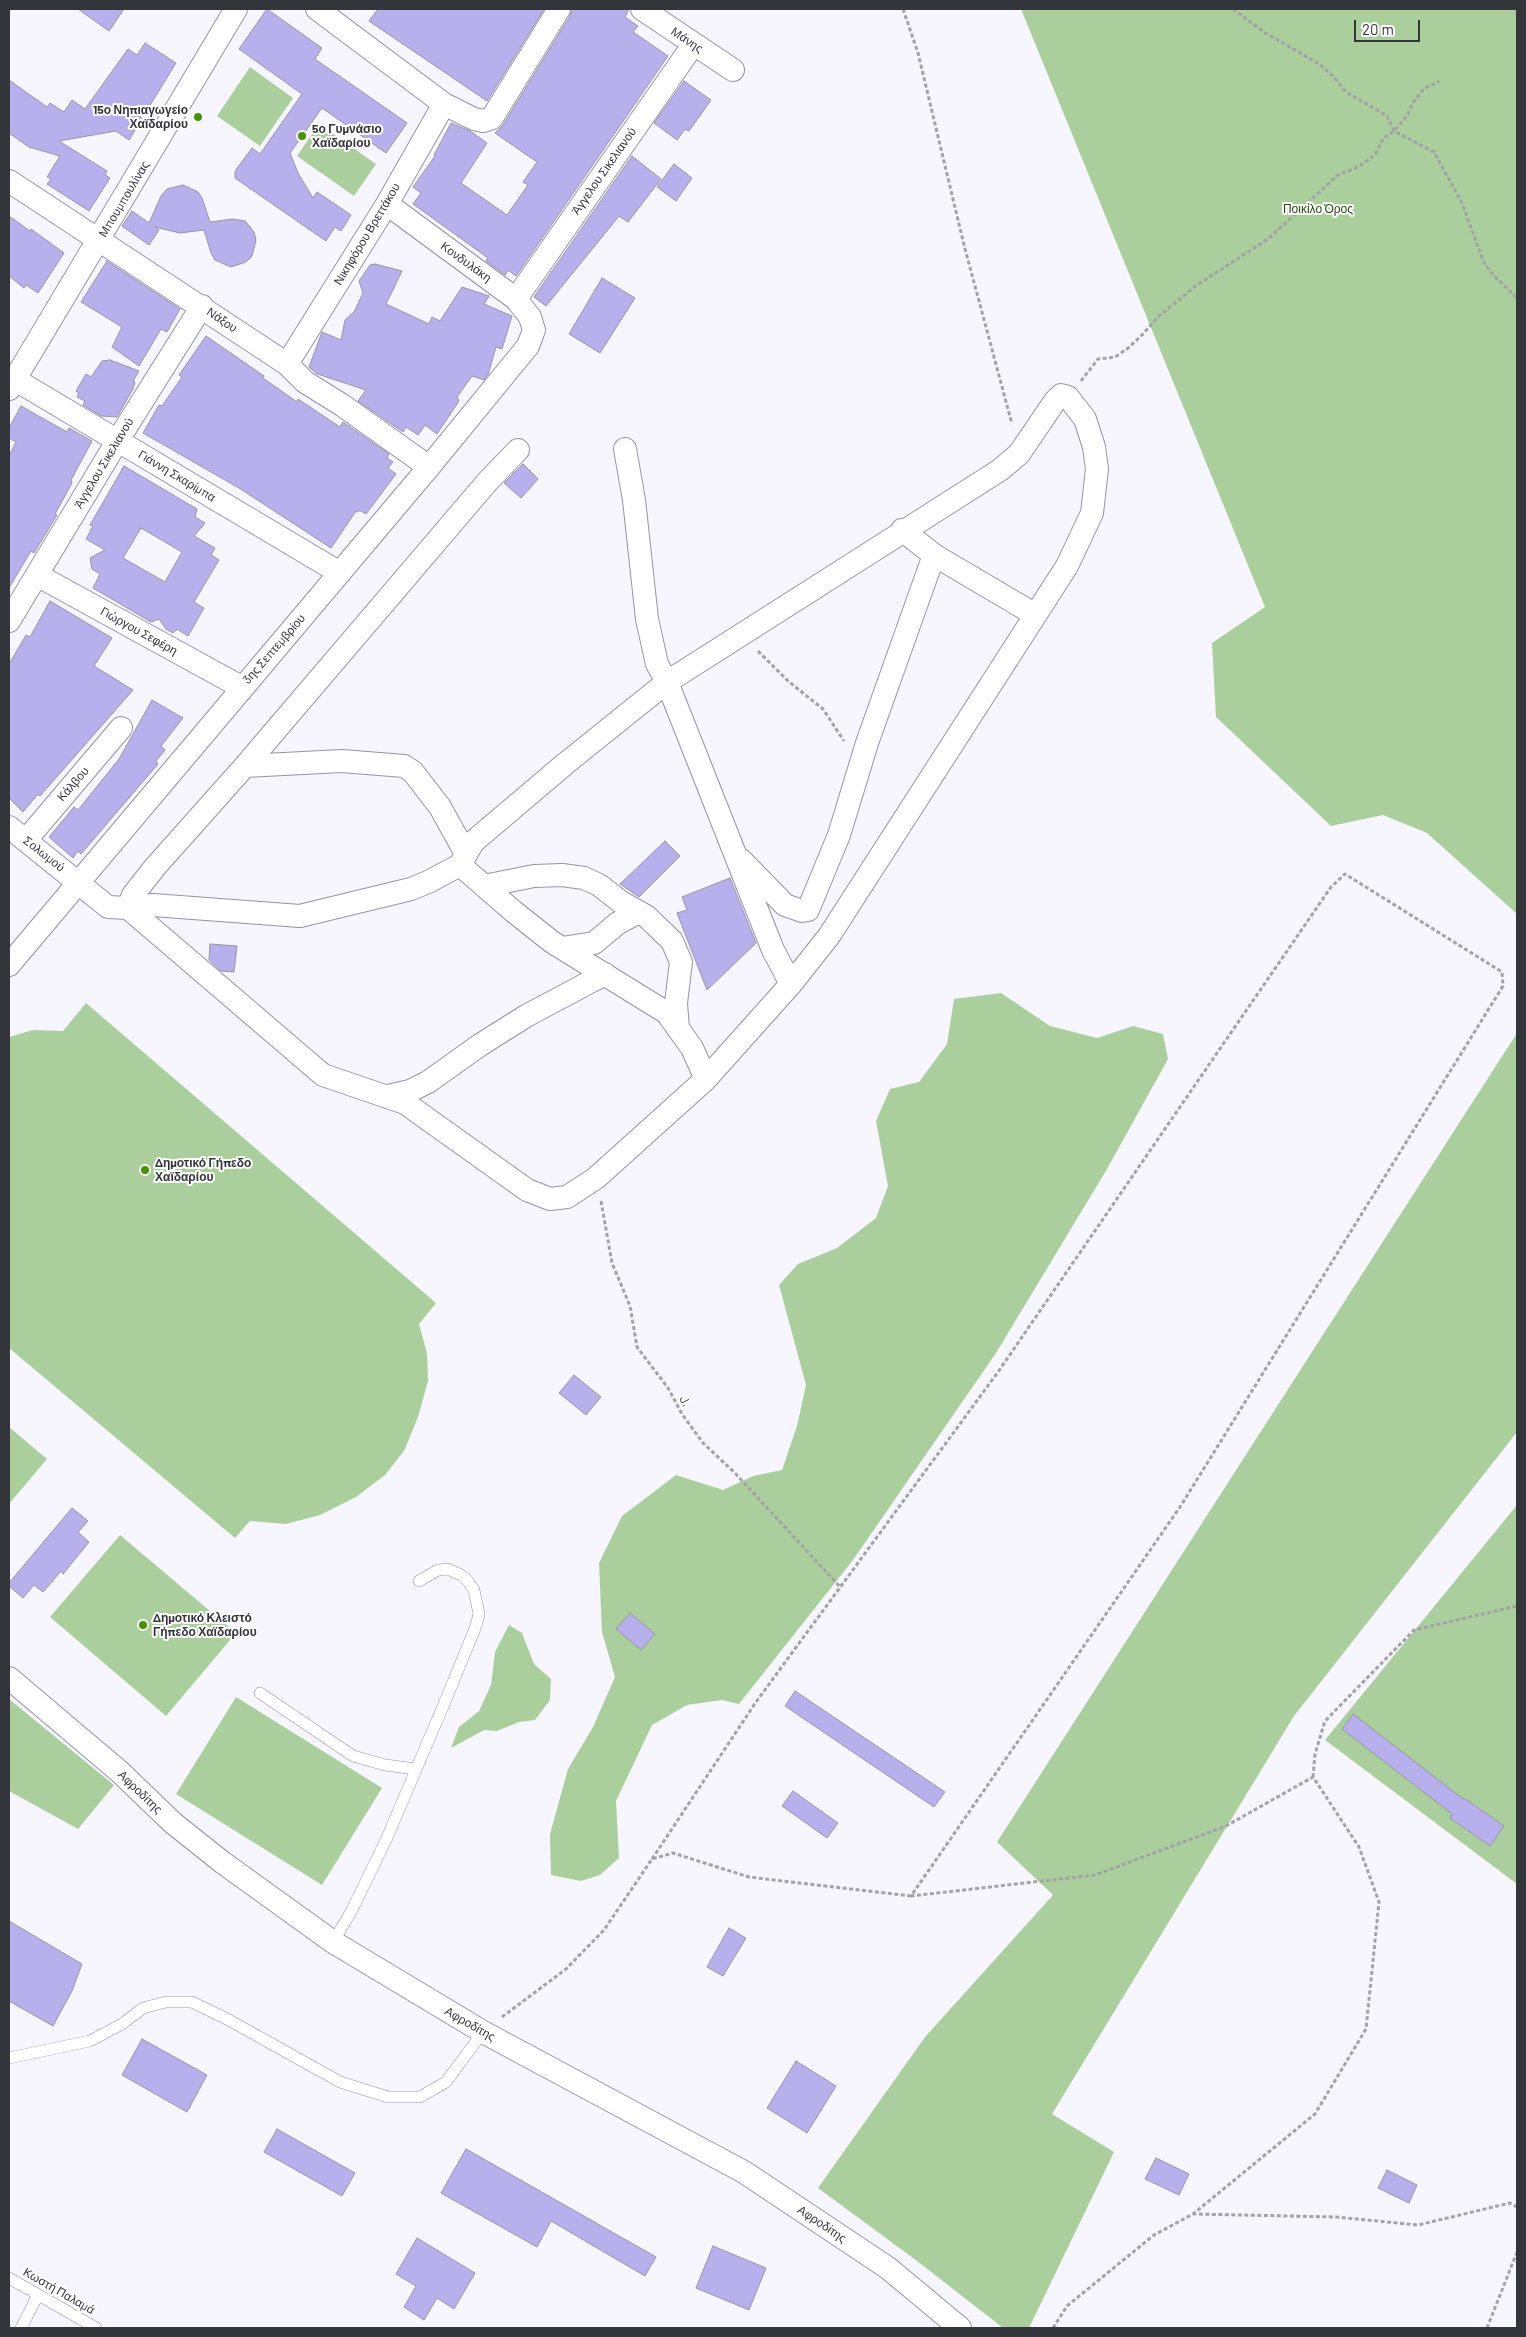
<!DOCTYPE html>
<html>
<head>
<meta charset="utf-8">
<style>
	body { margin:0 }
	#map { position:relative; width:1526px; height:2337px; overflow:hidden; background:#f7f6fe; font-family:Barlow,sans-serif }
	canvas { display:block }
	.frame { position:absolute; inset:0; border:10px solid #34343b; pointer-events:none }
	.scale { position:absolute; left:1354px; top:20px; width:66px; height:22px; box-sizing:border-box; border:2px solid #34343b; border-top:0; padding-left:6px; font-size:15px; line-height:18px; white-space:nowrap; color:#34343b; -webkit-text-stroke:4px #fff; paint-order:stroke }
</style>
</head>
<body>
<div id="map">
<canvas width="1526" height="2337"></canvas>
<div class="frame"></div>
<div class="scale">20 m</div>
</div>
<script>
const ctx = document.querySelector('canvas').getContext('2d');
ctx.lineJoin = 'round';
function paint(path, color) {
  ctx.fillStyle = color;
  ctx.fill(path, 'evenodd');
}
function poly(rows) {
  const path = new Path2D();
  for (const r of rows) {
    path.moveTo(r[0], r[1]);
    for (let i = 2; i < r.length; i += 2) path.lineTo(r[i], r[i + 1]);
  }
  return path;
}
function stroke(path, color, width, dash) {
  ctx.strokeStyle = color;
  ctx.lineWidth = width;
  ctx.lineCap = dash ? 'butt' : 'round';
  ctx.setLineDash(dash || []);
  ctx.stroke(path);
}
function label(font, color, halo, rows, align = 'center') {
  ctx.font = font + ' Barlow,sans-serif';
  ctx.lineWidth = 4;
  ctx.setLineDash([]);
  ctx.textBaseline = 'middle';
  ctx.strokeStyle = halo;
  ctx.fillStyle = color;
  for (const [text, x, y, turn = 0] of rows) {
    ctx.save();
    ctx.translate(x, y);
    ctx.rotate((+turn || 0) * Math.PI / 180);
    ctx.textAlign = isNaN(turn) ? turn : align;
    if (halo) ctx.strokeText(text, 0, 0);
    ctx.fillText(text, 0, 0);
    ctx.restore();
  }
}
paint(poly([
	[1021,9,1517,9,1517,914,1427,833,1383,815,1331,826,1216,717,1212,643,1265,607],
	[250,67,293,98,260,146,217,116],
	[319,124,376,164,354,196,297,156],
	[1001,993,1050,1026,1097,1038,1133,1026,1163,1034,1168,1059,1107,1169,996,1353,853,1560,739,1704,722,1700,687,1705,652,1725,616,1801,619,1858,600,1875,581,1881,551,1875,550,1834,568,1769,593,1727,615,1677,602,1632,599,1563,622,1516,676,1475,723,1490,753,1476,782,1470,797,1426,806,1385,779,1285,798,1264,837,1248,876,1218,888,1186,876,1121,890,1089,919,1082,947,1044,954,999],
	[86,1003,436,1303,419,1324,427,1353,428,1381,418,1417,404,1451,385,1475,356,1497,320,1515,286,1524,250,1521,235,1538,9,1348,9,1037,33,1030,63,1031],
	[1517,1033,1517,1432,1294,1716,1052,2114,1114,2152,1029,2328,1003,2328,921,2264,818,2188,925,2037,1053,1895,997,1842],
	[9,1427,47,1459,9,1504],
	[1517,1505,1517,1884,1325,1740],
	[120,1535,236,1633,166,1716,50,1617],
	[509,1625,522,1633,534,1664,551,1679,550,1700,535,1720,519,1722,497,1731,484,1730,451,1748,459,1727,479,1711,491,1685,495,1652],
	[236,1697,382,1788,322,1885,176,1794],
	[9,1699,114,1785,78,1829,9,1791]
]), '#abcf9c');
const building = poly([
	[78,9,124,9,109,31,78,9],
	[267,9,322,48,315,59,407,123,386,153,322,108,290,153,298,173,313,198,317,192,351,215,341,231,335,227,326,241,235,178,235,171,252,148,260,154,302,94,239,49,267,9],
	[378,9,544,9,487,101,369,21,378,9],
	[572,9,629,9,625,17,638,26,633,32,668,56,516,276,508,270,505,275,486,261,488,258,413,204,421,193,413,187,435,156,434,155,451,123,470,131,487,143,461,183,507,215,528,185,523,182,537,162,495,133,503,125,570,16,572,9],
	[145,43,176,63,144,115,135,108,142,119,129,140,116,131,59,141,107,171,105,175,110,178,89,211,47,184,51,179,47,177,60,156,29,147,9,133,9,80,47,107,50,103,64,112,72,100,85,109,128,49,137,55,145,43],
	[684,81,711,100,689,131,685,129,677,140,654,123,684,81],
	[632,156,661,179,628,222,619,216,546,306,534,297,632,156],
	[674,164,692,178,676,201,657,187,674,164],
	[183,185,198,192,202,198,210,222,233,219,245,221,254,232,256,240,252,256,246,262,231,267,215,260,211,253,204,230,180,233,155,227,159,230,149,245,122,226,132,211,149,223,161,196,167,189,183,185],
	[9,216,30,231,31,229,64,253,38,293,26,285,24,288,9,276,9,216],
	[107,261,180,309,167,332,161,329,139,366,112,347,122,327,81,302,107,261],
	[375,264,402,271,386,304,429,324,432,317,440,321,462,287,489,296,484,304,512,316,502,349,496,347,488,375,484,380,472,376,457,397,459,401,437,434,425,425,418,435,406,427,403,432,358,401,366,390,317,374,309,367,322,332,341,340,345,320,354,312,363,293,359,281,370,265,375,264],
	[602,278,635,298,600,353,569,334,602,278],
	[206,336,264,376,263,378,297,402,298,399,340,427,343,422,389,454,387,458,393,462,388,468,396,474,366,514,359,510,358,512,356,511,331,548,239,488,143,433,159,405,162,406,182,377,179,375,206,336],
	[110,360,139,371,133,381,135,382,133,389,117,417,101,416,83,405,85,401,77,397,79,393,76,391,86,374,91,377,102,361,110,360],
	[21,406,67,432,69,428,92,441,71,480,72,483,55,514,57,515,34,553,31,551,9,588,9,456,16,442,9,438,9,428,21,406],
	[523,464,538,479,521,498,504,483,523,464],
	[124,466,197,509,195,517,205,523,194,536,215,548,211,555,219,560,194,602,204,608,188,636,177,629,173,633,166,629,159,619,151,622,93,588,100,574,92,569,90,558,105,550,86,539,93,526,90,525,124,466],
	[141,528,182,552,165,582,123,558,141,528],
	[50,601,112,638,94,666,133,690,40,796,38,794,23,812,9,798,9,664,26,635,30,637,50,601],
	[152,700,183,718,161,746,165,750,156,761,158,764,81,854,78,851,73,858,49,837,74,807,78,810,119,759,152,700],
	[665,841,680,856,639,897,620,884,665,841],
	[730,878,756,943,707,990,677,913,687,910,682,897,730,878],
	[210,944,237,946,234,972,221,971,209,960,210,944],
	[574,1375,601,1397,586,1415,559,1393,574,1375],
	[72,1508,88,1521,78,1532,89,1542,63,1574,61,1571,43,1592,34,1585,23,1598,9,1586,9,1583,72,1508],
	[630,1613,655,1634,641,1650,616,1629,630,1613],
	[795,1691,945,1792,934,1807,785,1706,795,1691],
	[1353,1714,1463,1799,1464,1798,1504,1826,1490,1846,1450,1818,1452,1814,1342,1729,1353,1714],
	[793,1791,838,1823,827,1838,782,1806,793,1791],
	[9,1921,82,1964,72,1991,53,2026,9,2001,9,1921],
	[729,1928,746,1938,723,1976,707,1967,729,1928],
	[142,2039,207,2075,187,2112,122,2075,142,2039],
	[796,2061,836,2086,807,2133,767,2108,796,2061],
	[277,2129,355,2173,342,2196,264,2152,277,2129],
	[466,2149,656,2257,645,2276,551,2221,537,2247,441,2193,466,2149],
	[1156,2158,1189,2174,1179,2195,1145,2179,1156,2158],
	[1387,2170,1417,2185,1409,2203,1378,2188,1387,2170],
	[417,2238,475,2273,454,2309,437,2298,424,2320,404,2307,416,2286,396,2274,417,2238],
	[713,2246,766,2268,749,2310,696,2288,713,2246]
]);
paint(building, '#b7b0ec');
stroke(building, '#9795a6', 1);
const lane = poly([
	[260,1693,353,1756,385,1765,416,1769],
	[333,1942,352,1910,386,1840,447,1697,476,1626,479,1614,474,1590,467,1580,461,1575,448,1569,438,1570,419,1581],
	[9,2058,90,2041,122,2024,143,2008,166,2002,192,2002,227,2019,340,2082,388,2097,420,2097,446,2082,483,2032],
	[9,2278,96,2328],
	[21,2328,38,2295]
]);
const street = poly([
	[317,9,444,104,474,119,483,121,492,118,559,9],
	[642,9,733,70],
	[9,181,287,364,305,382,342,405,429,467],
	[516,299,693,45],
	[287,364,387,204,444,104],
	[14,379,340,573],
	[9,389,236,9],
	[625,449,634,500,647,619,657,664,667,682,773,950,791,984],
	[902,530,934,555,1034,614],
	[37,575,241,687],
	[9,621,118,440,202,306],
	[245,766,342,761,404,766,413,772,440,807,466,854],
	[9,827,108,907,128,908,323,1075,405,1103,527,1190,550,1199,567,1197,596,1178,706,1079,791,984,829,936,1067,566,1092,513,1097,469,1094,447,1085,419,1068,397,1061,395,1055,401,1019,454,1000,470,667,682,565,764,473,842,460,865,428,882,411,889,300,916,153,905,128,908,133,895,155,867,245,766,488,481,518,450],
	[26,840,121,728],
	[741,860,785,905,802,911,808,910,839,835,867,743,934,555],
	[460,865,513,911,552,942,667,1013,692,1048,706,1079],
	[484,886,534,876,562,875,584,878,599,885,621,902,646,916,672,941,681,962,676,1003,678,1029],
	[562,948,594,943,618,923,639,912],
	[9,965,429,467,528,346,534,330,530,317,516,299,387,204],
	[388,1096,410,1091,428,1082,480,1045,526,1016,605,974],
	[9,1678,120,1772,173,1823,222,1862,333,1942,483,2032,744,2172,888,2268,960,2328]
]);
stroke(lane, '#9593a4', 12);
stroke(street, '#9593a4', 24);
stroke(poly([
	[903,9,918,53,964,245,1012,424],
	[1233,9,1264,32,1319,64,1333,76,1346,92,1387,116,1394,131,1434,152,1462,203,1484,263,1494,276,1517,298],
	[1081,381,1098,359,1115,357,1127,349,1142,335,1158,317,1197,285,1268,239,1338,175,1358,167,1375,155,1383,139,1394,131,1407,116,1414,101,1424,89,1439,81],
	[758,651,788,681,823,709,844,741],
	[601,1201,612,1263,630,1306,637,1347,668,1388,682,1414,703,1443,734,1472,841,1588],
	[1313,1777,1315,1754,1325,1721,1414,1630,1517,1606],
	[652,1859,756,1702,998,1372,1331,887,1345,874,1502,972,1503,986,1180,1507,911,1896,1095,1875,1226,1826,1313,1777,1359,1847,1379,1902,1366,2029,1315,2114,1193,2214],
	[502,2017,566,1969,604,1930,652,1859,673,1853,749,1877,911,1896],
	[1053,2328,1067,2306,1154,2235,1193,2214,1336,2217,1418,2225,1510,2203,1517,2207],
	[1487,2328,1517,2252]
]), '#a2a2a9', 3, [4, 2.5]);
stroke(lane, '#fff', 11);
stroke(street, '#fff', 22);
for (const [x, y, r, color] of [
	[198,117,5,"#449600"],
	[302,136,5,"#449600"],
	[145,1170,5,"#449600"],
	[143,1625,5,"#449600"]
]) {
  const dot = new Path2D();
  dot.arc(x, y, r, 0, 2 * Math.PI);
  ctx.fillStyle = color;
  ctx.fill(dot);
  stroke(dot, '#fff', 2);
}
label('12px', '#34343b', '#fff', [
	["Μάνης",687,40,34],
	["Άγγελου Σικελιανού",604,171,-55],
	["Μπουμπουλίνας",124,199,-59],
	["Νικηφόρου Βρεττάκου",367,234,-59],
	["Κονδυλάκη",466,262,36],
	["Νάξου",222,320,34],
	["Άγγελου Σικελιανού",104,463,-59],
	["Γιάννη Σκαρίμπα",177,476,31],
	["Γιώργου Σεφέρη",139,631,29],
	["3ης Σεπτεμβρίου",274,649,-49],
	["Κάλβου",73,784,-49],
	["Σολωμού",44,854,38],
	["J.",685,1401,60],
	["Αφροδίτης",140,1792,44],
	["Αφροδίτης",470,2024,30],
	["Αφροδίτης",822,2224,34],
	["Κωστή Παλαμά",59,2291,30]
]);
label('bold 12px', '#34343b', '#fff', [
	["15ο Νηπιαγωγείο",188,110,"right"],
	["Χαϊδαρίου",188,124,"right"],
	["5ο Γυμνάσιο",312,129],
	["Χαϊδαρίου",312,143],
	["Δημοτικό Γήπεδο",155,1163],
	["Χαϊδαρίου",155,1177],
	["Δημοτικό Κλειστό",153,1618],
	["Γήπεδο Χαϊδαρίου",153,1632]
], 'left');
label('12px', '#22460e', '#fff', [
	["Ποικίλο Όρος",1318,209]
]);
</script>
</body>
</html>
